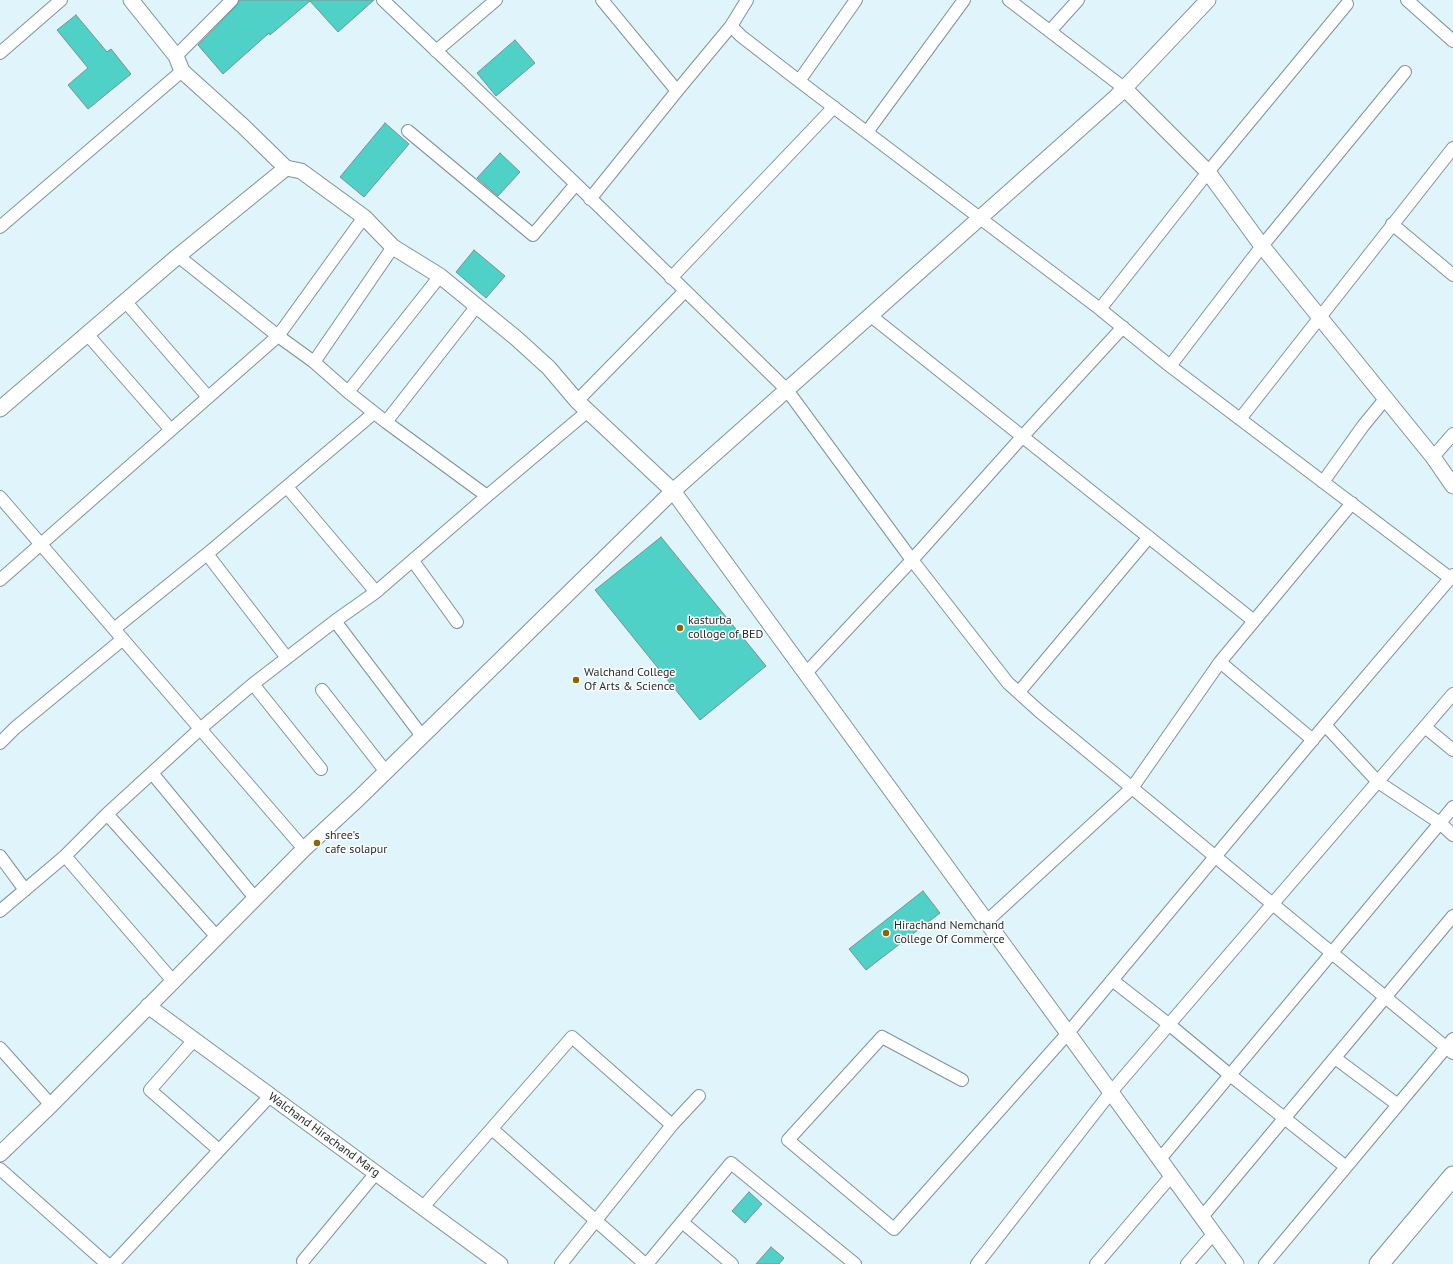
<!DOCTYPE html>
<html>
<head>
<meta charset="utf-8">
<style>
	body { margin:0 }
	canvas { display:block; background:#dff5fb }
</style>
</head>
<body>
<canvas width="1453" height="1264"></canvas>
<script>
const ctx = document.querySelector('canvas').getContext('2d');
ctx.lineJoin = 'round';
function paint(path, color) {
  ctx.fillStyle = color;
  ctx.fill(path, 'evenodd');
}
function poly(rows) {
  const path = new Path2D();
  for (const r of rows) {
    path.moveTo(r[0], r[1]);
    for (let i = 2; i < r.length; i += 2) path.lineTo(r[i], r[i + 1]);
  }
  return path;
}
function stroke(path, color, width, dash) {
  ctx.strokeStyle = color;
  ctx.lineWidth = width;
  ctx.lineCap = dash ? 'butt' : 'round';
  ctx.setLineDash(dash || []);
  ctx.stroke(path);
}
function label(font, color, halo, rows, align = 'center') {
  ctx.font = font + ' "PT Sans",sans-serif';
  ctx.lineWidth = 3;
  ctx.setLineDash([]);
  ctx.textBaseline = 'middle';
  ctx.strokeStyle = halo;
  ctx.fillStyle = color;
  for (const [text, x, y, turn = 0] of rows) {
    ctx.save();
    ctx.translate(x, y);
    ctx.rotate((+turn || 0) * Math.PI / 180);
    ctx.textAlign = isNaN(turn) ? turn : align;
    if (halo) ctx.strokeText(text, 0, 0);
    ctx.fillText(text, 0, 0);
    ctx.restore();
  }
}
const building = poly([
	[239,0,374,0,338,32,310,1,270,35,269,33,223,74,198,45,237,5,239,0],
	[76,15,107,52,111,49,131,74,88,109,68,85,88,68,57,30,76,15],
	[515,40,535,63,496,96,477,73,515,40],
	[385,123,409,144,364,197,340,177,385,123],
	[500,153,520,172,498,196,477,178,500,153],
	[474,250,505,276,486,298,456,272,474,250],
	[661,537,766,666,700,720,595,590,661,537],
	[923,891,940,913,866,970,849,949,923,891],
	[749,1192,762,1204,745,1223,732,1211,749,1192],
	[771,1247,784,1258,779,1264,756,1264,771,1247]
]);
paint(building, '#4fd1c8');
stroke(building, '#7b908e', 1);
const minor = poly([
	[383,0,576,184],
	[602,0,677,91,731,26,747,0],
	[856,0,799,81,1100,309,1170,366,1450,578],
	[1009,0,1124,88],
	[1407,0,1453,41],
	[731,26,741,36,799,81],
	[1050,31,1078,0],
	[436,51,496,0],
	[0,53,61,0],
	[176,56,232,0],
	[408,131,533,235,576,184,787,390,912,560,1008,683,1039,711,1453,1053],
	[867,132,964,0],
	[590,199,677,91],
	[1392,224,1453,275],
	[0,227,182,71],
	[178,256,278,336,314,362,348,392,386,422,487,496],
	[671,278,834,107],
	[125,301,208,397],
	[1100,309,1208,172,1347,4],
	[871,316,1254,621],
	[87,334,171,430],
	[314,362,393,247],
	[1170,366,1262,246,1405,72],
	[348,392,440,276],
	[577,401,685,291],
	[1240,419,1453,148],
	[386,422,476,307],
	[1433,457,1453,434],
	[1323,482,1363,426,1386,398],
	[287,487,376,592],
	[0,497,304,849],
	[207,554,287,658],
	[413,561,457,622],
	[0,580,278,336,364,217],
	[335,621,422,736],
	[114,629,207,554,374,413],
	[806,673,912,560,1022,437,1123,327],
	[253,684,321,769],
	[322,690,386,772],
	[1019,692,1149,537],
	[1425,727,1453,750],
	[1313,740,1220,662,1352,503],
	[0,743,15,728,123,639],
	[152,773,255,898],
	[1453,807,1440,823,1453,835],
	[107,814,217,937],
	[0,856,25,890],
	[65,856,173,981],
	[0,911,65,856,107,814,200,729,253,684,335,621,376,592,487,496,588,411],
	[987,921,1132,788,1220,662],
	[1112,980,1171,1026,1230,1075,1346,1167],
	[194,1040,150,1090,219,1150],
	[0,1048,51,1105],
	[1335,1058,1398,1105],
	[962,1080,882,1037,788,1140,894,1229,1068,1033,1325,725,1453,575],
	[672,1125,699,1096],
	[492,1129,645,1264],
	[1160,1159,1440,823,1378,782,1325,725],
	[0,1169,107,1264],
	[423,1207,572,1037,672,1125,561,1264],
	[1202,1217,1453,916],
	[682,1222,732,1264],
	[303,1261,376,1173],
	[113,1264,270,1096],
	[647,1264,731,1163,855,1264],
	[977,1264,1111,1092,1453,694],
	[1096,1264,1172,1175],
	[1187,1264,1214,1233],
	[1265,1264,1453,1039]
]);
const tertiary = poly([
	[131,0,176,56,182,71,243,126,286,168,301,171,364,217,393,247,440,276,516,338,549,368,577,401,673,491,1236,1264],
	[1124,88,1208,172,1262,246,1433,457,1453,486],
	[0,409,178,256,286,168],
	[148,1006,500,1264],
	[0,1154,51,1105,304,849,358,799,673,491,1117,96,1208,0]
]);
const primary = poly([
	[1379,1264,1453,1176]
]);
stroke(minor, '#7e9398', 14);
stroke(tertiary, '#7e9398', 17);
stroke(primary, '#7e9398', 21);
stroke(minor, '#fff', 12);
stroke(tertiary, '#fff', 15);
stroke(primary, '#fff', 19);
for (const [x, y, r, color] of [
	[680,628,4,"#896603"],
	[576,680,4,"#896603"],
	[317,843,4,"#896603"],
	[886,933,4,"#896603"]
]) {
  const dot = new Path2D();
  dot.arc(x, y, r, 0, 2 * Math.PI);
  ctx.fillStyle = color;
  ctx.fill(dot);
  stroke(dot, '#fefefe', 1.5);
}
label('12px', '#252d2f', '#fefefe', [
	["kasturba",688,621],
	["colloge of BED",688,635],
	["Walchand College",584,673],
	["Of Arts & Science",584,687],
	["shree's",325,836],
	["cafe solapur",325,850],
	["Hirachand Nemchand",894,926],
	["College Of Commerce",894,940]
], 'left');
label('12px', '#252d2f', '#fefefe', [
	["Walchand Hirachand Marg",324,1135,36]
]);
</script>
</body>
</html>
